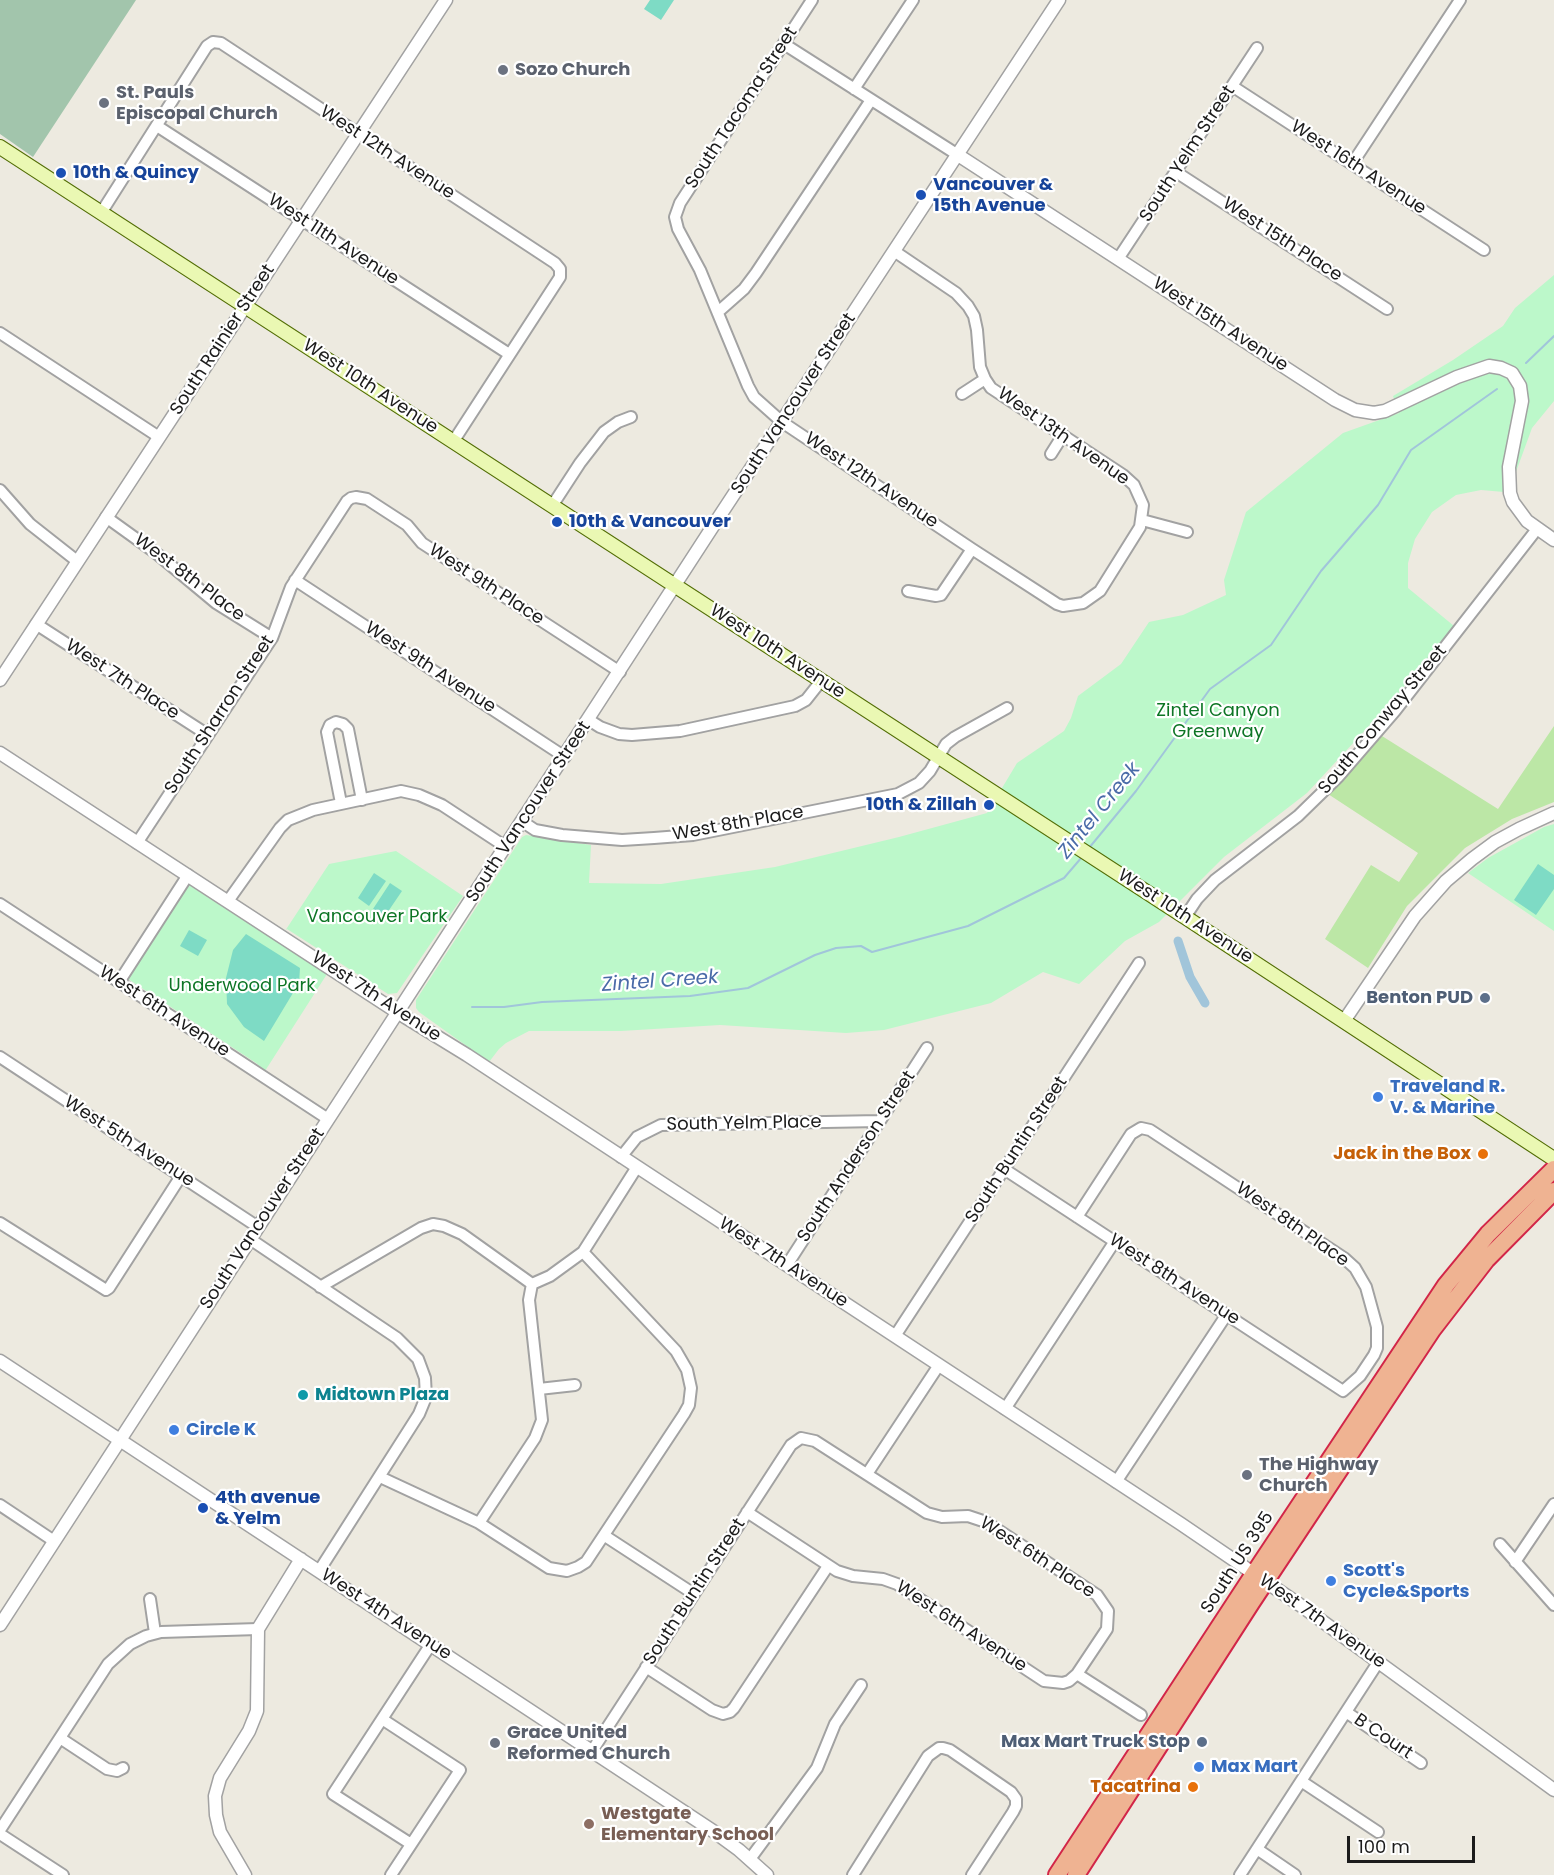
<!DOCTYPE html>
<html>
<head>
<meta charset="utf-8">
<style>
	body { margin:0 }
	#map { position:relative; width:1554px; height:1875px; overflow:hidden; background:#edeae0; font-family:Poppins,sans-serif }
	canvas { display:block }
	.scale { position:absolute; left:1347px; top:1836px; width:128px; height:27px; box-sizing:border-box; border:3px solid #1b1b1b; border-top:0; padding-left:8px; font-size:18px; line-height:21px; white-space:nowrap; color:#1b1b1b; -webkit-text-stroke:4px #fff; paint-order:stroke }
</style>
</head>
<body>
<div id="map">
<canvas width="1554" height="1875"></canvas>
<div class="scale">100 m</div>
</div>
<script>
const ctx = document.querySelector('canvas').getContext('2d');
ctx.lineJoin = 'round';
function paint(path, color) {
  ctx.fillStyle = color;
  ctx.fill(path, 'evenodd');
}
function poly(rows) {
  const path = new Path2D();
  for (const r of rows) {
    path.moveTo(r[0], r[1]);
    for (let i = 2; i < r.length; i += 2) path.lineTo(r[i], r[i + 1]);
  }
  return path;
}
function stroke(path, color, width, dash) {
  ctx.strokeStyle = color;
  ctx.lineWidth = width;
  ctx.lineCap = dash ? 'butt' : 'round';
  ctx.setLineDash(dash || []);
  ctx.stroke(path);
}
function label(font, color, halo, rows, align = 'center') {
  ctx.font = font + ' Poppins,sans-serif';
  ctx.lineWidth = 4.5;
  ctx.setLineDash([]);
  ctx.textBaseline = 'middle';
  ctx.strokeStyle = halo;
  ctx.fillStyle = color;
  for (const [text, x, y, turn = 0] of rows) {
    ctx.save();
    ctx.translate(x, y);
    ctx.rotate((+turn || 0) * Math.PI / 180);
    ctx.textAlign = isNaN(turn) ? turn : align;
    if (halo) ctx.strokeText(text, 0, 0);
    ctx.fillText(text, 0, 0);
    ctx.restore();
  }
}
paint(poly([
	[1554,726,1554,802,1512,819,1465,848,1407,906,1368,968,1325,939,1371,865,1399,882,1418,853,1328,794,1382,736,1498,809]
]), '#bce7a6');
paint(poly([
	[0,0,136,0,33,157,0,134]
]), '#a2c5ac');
paint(poly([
	[1554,275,1554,401,1532,428,1513,480,1504,492,1481,490,1456,495,1432,512,1415,539,1408,563,1408,588,1454,626,1393,700,1307,793,1224,857,1159,922,1125,941,1079,984,1043,972,991,1003,884,1030,846,1033,720,1025,621,1031,529,1031,506,1043,499,1049,489,1062,419,1012,416,1008,416,1000,522,837,526,835,591,845,589,883,661,884,775,867,899,837,987,813,1017,763,1064,731,1071,718,1078,696,1121,664,1149,622,1183,615,1226,595,1224,580,1246,512,1343,433,1399,413,1393,396,1453,360,1503,326,1515,308],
	[1554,824,1554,931,1468,873,1488,858,1544,827],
	[396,851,463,896,397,993,388,994,287,929,285,931,329,864],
	[186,883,327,974,265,1071,256,1063,125,977]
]), '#bcf8ca');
paint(poly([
	[650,0,674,0,661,20,644,9],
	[1538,864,1554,875,1554,889,1536,915,1514,900],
	[374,873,386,881,369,906,358,898],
	[390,883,402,891,385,916,373,909],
	[189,930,207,940,198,956,180,946],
	[246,934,300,968,299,983,264,1041,244,1027,227,1004,226,978,233,950]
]), '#7edbc5');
stroke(poly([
	[1526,363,1554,336],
	[1089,848,1136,791,1210,689,1271,645,1321,571,1378,505,1411,450,1497,389],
	[472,1007,504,1007,542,1002,690,996,748,988,815,955,836,948,861,946,872,952,968,926,1064,878,1082,857]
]), '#a1c5da', 2);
stroke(poly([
	[1178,941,1190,977,1205,1003]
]), '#a1c5da', 9);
const minor = poly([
	[812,0,680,203,675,217,678,229,700,270,748,386,754,397,782,422,972,549,1057,604,1063,606,1083,603,1100,591,1140,527,1143,505,1134,485,1123,475,991,388,985,379,980,367,977,330,974,316,968,306,956,293,894,251],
	[784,44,958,155],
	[1232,86,1484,250],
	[854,89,913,0],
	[157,126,509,354],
	[1352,164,1460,0],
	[1176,172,1387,309],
	[101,213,207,46,213,42,221,43,555,263,560,269,560,277,453,442],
	[1118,259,1257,48],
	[718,312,744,289,756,273,871,100],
	[0,333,159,437],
	[962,394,985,379],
	[1051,454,1063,435],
	[0,490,30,524,77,561],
	[552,506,580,463,604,432,618,422,631,417],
	[106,517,156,553,216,603,272,638],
	[1142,520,1187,532],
	[295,580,565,757],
	[908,591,936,596,941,595,972,549],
	[36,624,208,735],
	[589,720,600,727,619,734,632,735,680,731,795,706,806,700,821,681],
	[341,803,327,732,330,725,336,722,343,724,348,729,362,800],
	[523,822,535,830,562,835,622,840,654,838,693,835,898,794,919,783,930,771,946,744,955,737,1007,708],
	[137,843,272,638,291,587,347,501,351,498,356,497,367,499,407,525,422,543,620,672],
	[228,901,280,828,288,820,313,810,401,791,419,795,442,805,506,847],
	[0,904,328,1119],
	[1185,917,1197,899,1215,880,1298,816,1338,777,1395,711,1537,529],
	[119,982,188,875],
	[0,1057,258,1227],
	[621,1157,637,1137,661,1125,880,1121],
	[1004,1169,1343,1391,1360,1376,1374,1355,1377,1348,1377,1327,1366,1287,1355,1268,1344,1258,1150,1130,1141,1128,1131,1134,1077,1217],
	[0,1223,106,1290,109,1288,181,1176],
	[250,1239,397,1338,418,1359,425,1378,426,1397,419,1414,319,1571],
	[787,1265,927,1048],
	[320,1287,421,1228,433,1224,444,1226,462,1234,532,1284],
	[895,1336,1139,963],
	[539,1389,575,1385],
	[1005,1409,1115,1241],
	[867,1474,939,1365],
	[380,1477,479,1523,549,1568,567,1571,578,1567,586,1562,684,1414,689,1405,691,1388,687,1370,676,1351,583,1252],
	[1116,1482,1227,1314],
	[0,1505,54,1541],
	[747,1512,837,1571,853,1576,883,1579,897,1584,1044,1681,1063,1683,1069,1681,1077,1674,1141,1715],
	[479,1523,535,1438,542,1420,529,1300,532,1284,550,1276,583,1252,637,1167],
	[605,1536,694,1594],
	[1500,1544,1554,1605],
	[1515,1562,1554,1504],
	[150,1599,155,1633],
	[646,1667,712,1710,723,1714,730,1712,734,1708,828,1566],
	[1346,1712,1421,1763],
	[382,1719,460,1770,391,1875],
	[60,1738,107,1769,117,1771,123,1768],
	[592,1751,791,1445,801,1438,815,1441,927,1513,942,1517,968,1516,986,1522,1097,1595,1108,1611,1107,1629,1077,1674],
	[1301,1781,1378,1832],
	[0,1830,108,1664,130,1644,146,1636,161,1632,258,1629],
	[0,1834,63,1875],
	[411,1844,333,1794,431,1644],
	[1257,1849,1295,1875],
	[750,1859,817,1768,835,1724,861,1685],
	[853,1875,928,1756,939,1748,943,1748,950,1750,1011,1792,1016,1799,1016,1806,1013,1812,972,1875],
	[1240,1875,1379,1661]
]);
const tertiary = poly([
	[958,155,1335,400,1355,410,1374,413,1385,411,1457,377,1489,366,1501,368,1512,373,1520,386,1522,401,1509,467,1510,493,1513,502,1527,521,1554,540],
	[0,680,446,0],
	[0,753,397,1012,467,1055,1181,1524,1300,1605,1554,1790],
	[1344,1021,1415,916,1446,881,1472,859,1495,842,1519,829,1554,813],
	[0,1361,713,1831,739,1850,767,1875],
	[0,1625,717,520,1059,0],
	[245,1875,220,1832,216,1815,215,1796,220,1778,249,1731,257,1711,258,1629,301,1559]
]);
const secondary = poly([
	[0,147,1185,917,1554,1159]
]);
const trunk = poly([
	[1057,1875,1254,1574,1446,1285,1488,1234,1554,1169],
	[1076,1875,1251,1603,1432,1330,1486,1260,1554,1191]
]);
stroke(minor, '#a2a2a2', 14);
stroke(tertiary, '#a2a2a2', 15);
stroke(secondary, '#536e06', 16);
stroke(trunk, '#d22648', 20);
stroke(minor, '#fff', 10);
stroke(tertiary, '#fff', 12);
stroke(secondary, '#eaf8b3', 14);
stroke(trunk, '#efb392', 16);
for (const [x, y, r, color] of [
	[503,70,6,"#6b7280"],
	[104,103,6,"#6b7280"],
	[61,173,6,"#1a4fb4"],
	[921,195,6,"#1a4fb4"],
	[557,522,6,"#1a4fb4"],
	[989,805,6,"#1a4fb4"],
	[1485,998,6,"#5c6f8a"],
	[1378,1097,6,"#3f7fe0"],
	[1483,1154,6,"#e8710a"],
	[303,1395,6,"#0f9aa8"],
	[174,1430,6,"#3f7fe0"],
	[1247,1475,6,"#6b7280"],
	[203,1508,6,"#1a4fb4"],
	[1331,1581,6,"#3f7fe0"],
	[1202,1742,6,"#5c6f8a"],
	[495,1743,6,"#6b7280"],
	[1199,1767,6,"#3f7fe0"],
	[1193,1787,6,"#e8710a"],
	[589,1824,6,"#8d6e63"]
]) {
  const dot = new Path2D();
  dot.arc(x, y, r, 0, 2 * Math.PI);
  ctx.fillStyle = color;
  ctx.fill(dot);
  stroke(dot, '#fff', 2);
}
label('bold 18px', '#5b616d', '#fff', [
	["Sozo Church",515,70],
	["St. Pauls",116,93],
	["Episcopal Church",116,114],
	["The Highway",1259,1465],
	["Church",1259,1486],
	["Grace United",507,1733],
	["Reformed Church",507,1754]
], 'left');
label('18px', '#1b1b1b', '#fff', [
	["South Tacoma Street",742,108,-57],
	["West 12th Avenue",387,153,33],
	["South Yelm Street",1188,154,-57],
	["West 16th Avenue",1358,168,33],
	["West 11th Avenue",333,240,33],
	["West 15th Place",1282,240,33],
	["West 15th Avenue",1220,325,33],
	["South Rainier Street",223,340,-57],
	["West 10th Avenue",370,387,33],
	["South Vancouver Street",794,404,-57],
	["West 13th Avenue",1063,437,35],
	["West 12th Avenue",871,481,34],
	["West 8th Place",189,578,37],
	["West 9th Place",486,585,33],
	["West 10th Avenue",777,652,33],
	["West 9th Avenue",430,668,33],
	["West 7th Place",122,680,33],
	["South Sharron Street",220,715,-57],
	["South Conway Street",1383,720,-50],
	["South Vancouver Street",529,812,-57],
	["West 8th Place",738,824,-10],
	["West 10th Avenue",1185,917,33],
	["West 7th Avenue",376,997,33],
	["West 6th Avenue",164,1012,33],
	["South Yelm Place",744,1124,-1],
	["West 5th Avenue",129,1142,33],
	["South Buntin Street",1017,1150,-57],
	["South Anderson Street",857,1157,-57],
	["South Vancouver Street",263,1219,-57],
	["West 8th Place",1292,1225,35],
	["West 7th Avenue",783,1263,33],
	["West 8th Avenue",1174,1280,33],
	["West 6th Place",1037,1558,33],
	["South US 395",1238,1563,-57],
	["South Buntin Street",695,1592,-57],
	["West 4th Avenue",386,1615,33],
	["West 7th Avenue",1322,1622,35],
	["West 6th Avenue",961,1627,33],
	["B Court",1383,1737,34]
]);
label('bold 18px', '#164399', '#fff', [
	["10th & Quincy",73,173],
	["Vancouver &",933,185],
	["15th Avenue",933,206],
	["10th & Vancouver",569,522],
	["10th & Zillah",977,805,"right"],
	["4th avenue",215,1498],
	["& Yelm",215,1519]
], 'left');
label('18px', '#0d7525', '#fff', [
	["Zintel Canyon",1218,711],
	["Greenway",1218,732],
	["Vancouver Park",377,917],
	["Underwood Park",242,986]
]);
label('bold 18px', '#4e5e75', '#fff', [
	["Benton PUD",1473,998],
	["Max Mart Truck Stop",1190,1742]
], 'right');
label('bold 18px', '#366cbe', '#fff', [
	["Traveland R.",1390,1087],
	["V. & Marine",1390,1108],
	["Circle K",186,1430],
	["Scott's",1343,1571],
	["Cycle&Sports",1343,1592],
	["Max Mart",1211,1767]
], 'left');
label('bold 18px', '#c56008', '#fff', [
	["Jack in the Box",1471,1154],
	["Tacatrina",1181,1787]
], 'right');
label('bold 18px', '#0d838f', '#fff', [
	["Midtown Plaza",315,1395]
], 'left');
label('bold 18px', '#785e54', '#fff', [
	["Westgate",601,1814],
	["Elementary School",601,1835]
], 'left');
label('italic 20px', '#4a6ba8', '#fff', [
	["Zintel Creek",1100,811,-51],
	["Zintel Creek",660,982,-4]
]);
</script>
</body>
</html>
